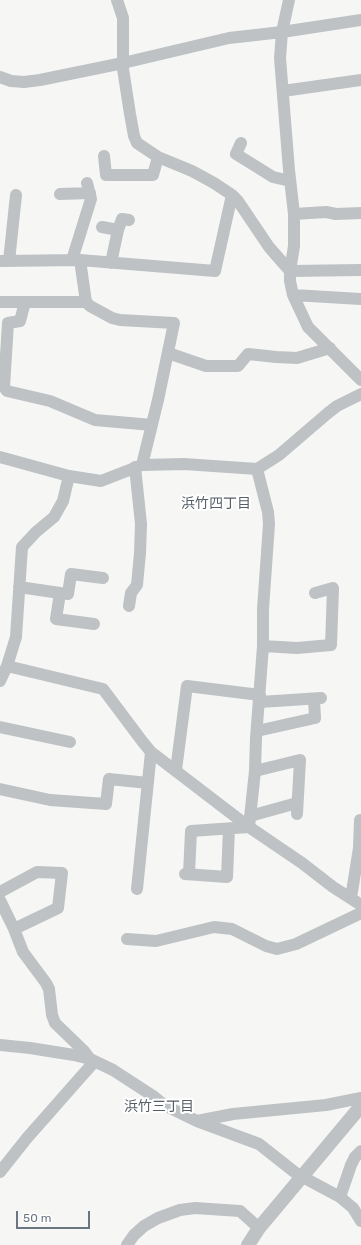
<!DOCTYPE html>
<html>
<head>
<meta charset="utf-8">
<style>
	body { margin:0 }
	#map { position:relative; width:361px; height:1245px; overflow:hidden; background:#f6f7f4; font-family:Rubik,sans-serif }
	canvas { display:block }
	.scale { position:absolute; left:16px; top:1211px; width:74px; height:18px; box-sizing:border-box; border:2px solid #6a7681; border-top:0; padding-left:5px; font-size:12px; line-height:14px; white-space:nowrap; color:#6a7681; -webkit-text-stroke:3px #fff; paint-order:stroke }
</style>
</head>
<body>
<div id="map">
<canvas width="361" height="1245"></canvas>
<div class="scale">50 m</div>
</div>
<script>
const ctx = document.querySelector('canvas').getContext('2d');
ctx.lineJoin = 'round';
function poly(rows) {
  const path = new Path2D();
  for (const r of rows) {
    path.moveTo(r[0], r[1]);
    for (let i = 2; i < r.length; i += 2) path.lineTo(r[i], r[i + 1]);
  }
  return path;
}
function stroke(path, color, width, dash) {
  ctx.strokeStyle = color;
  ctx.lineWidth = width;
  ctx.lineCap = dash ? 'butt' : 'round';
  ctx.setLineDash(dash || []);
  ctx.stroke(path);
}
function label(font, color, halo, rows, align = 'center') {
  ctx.font = font + ' Rubik,"Noto Sans JP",sans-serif';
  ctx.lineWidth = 4;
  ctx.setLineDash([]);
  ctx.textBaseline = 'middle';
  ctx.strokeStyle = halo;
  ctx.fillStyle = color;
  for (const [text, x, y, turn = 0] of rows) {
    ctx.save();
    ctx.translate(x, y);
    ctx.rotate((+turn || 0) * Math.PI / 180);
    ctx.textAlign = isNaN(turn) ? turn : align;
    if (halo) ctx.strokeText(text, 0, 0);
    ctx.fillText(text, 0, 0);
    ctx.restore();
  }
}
stroke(poly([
	[117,0,123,18,123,69,130,114,134,136,137,143,158,157,192,171,214,183,232,195,238,201,269,247,290,271,361,270],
	[289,0,282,32,280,58,289,170,294,214,294,246,290,271,290,281,293,295,308,327,361,380],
	[0,77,11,81,24,82,40,80,123,63,229,38,282,32,361,20],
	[283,91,361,80],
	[241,143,236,154,273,177,290,181],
	[104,156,106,175,153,175,158,157],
	[60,194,90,193],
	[294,214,326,212,336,214,361,213],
	[102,227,118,230,111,263],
	[118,230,122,219,129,220],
	[72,260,91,199,87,183],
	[80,260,86,302,90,306,112,318,120,320,174,323,158,400,142,465],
	[0,261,80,260,215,271,232,195],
	[9,261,16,195],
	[293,295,361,299],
	[0,302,86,302],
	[25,302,20,321,8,323,4,387,7,391,50,401,95,420,152,425],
	[168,353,206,366,238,366,248,354,276,357,297,358,330,348],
	[0,457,69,476,101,481,142,465,184,464,257,469,279,455,328,413,337,406,361,394],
	[19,587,60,593,56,619,94,624],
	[60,593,68,594,71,574,103,578],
	[129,606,131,593,137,585,140,553,141,524,135,467],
	[263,646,297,648,331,645,333,588,315,593],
	[7,666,103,689,142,741,151,752,249,827,302,863,333,887,361,905],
	[0,681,7,666,16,637,22,547,36,532,54,517,63,501,69,476],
	[260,702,321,698],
	[0,727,70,742],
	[257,731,315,718,314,699],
	[176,770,187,686,260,695],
	[255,771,300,760,297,814],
	[0,789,50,800,106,804,109,779,148,783],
	[250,816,297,803],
	[249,827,255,771,256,738,263,646,263,609,269,524,268,512,257,469],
	[185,874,227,877,229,829],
	[189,874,191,831,249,827],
	[137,889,151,752],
	[0,892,37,872,62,873,58,908,14,929],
	[351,898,359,848,360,820],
	[0,900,14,929,23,952,46,983,49,989,52,1015,55,1023,84,1051,90,1059],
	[127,939,156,941,214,927,232,929,266,946,277,949,296,944,361,913],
	[0,1045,30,1048,74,1055,90,1059,113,1070,153,1096,164,1105,176,1111,197,1121,259,1144,297,1174,340,1197,353,1208,361,1221],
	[197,1121,233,1114,326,1105,361,1098],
	[0,1172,27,1138,94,1062],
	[340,1197,351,1165,355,1157,361,1151],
	[127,1245,134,1235,144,1226,158,1218,180,1210,195,1208,240,1211,259,1228]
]), '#bec2c5', 12);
stroke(poly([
	[248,1245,259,1228,361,1106]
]), '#bec2c5', 14);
label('14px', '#565f67', '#fff', [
	["浜竹四丁目",216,504],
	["浜竹三丁目",159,1107]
]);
</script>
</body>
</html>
